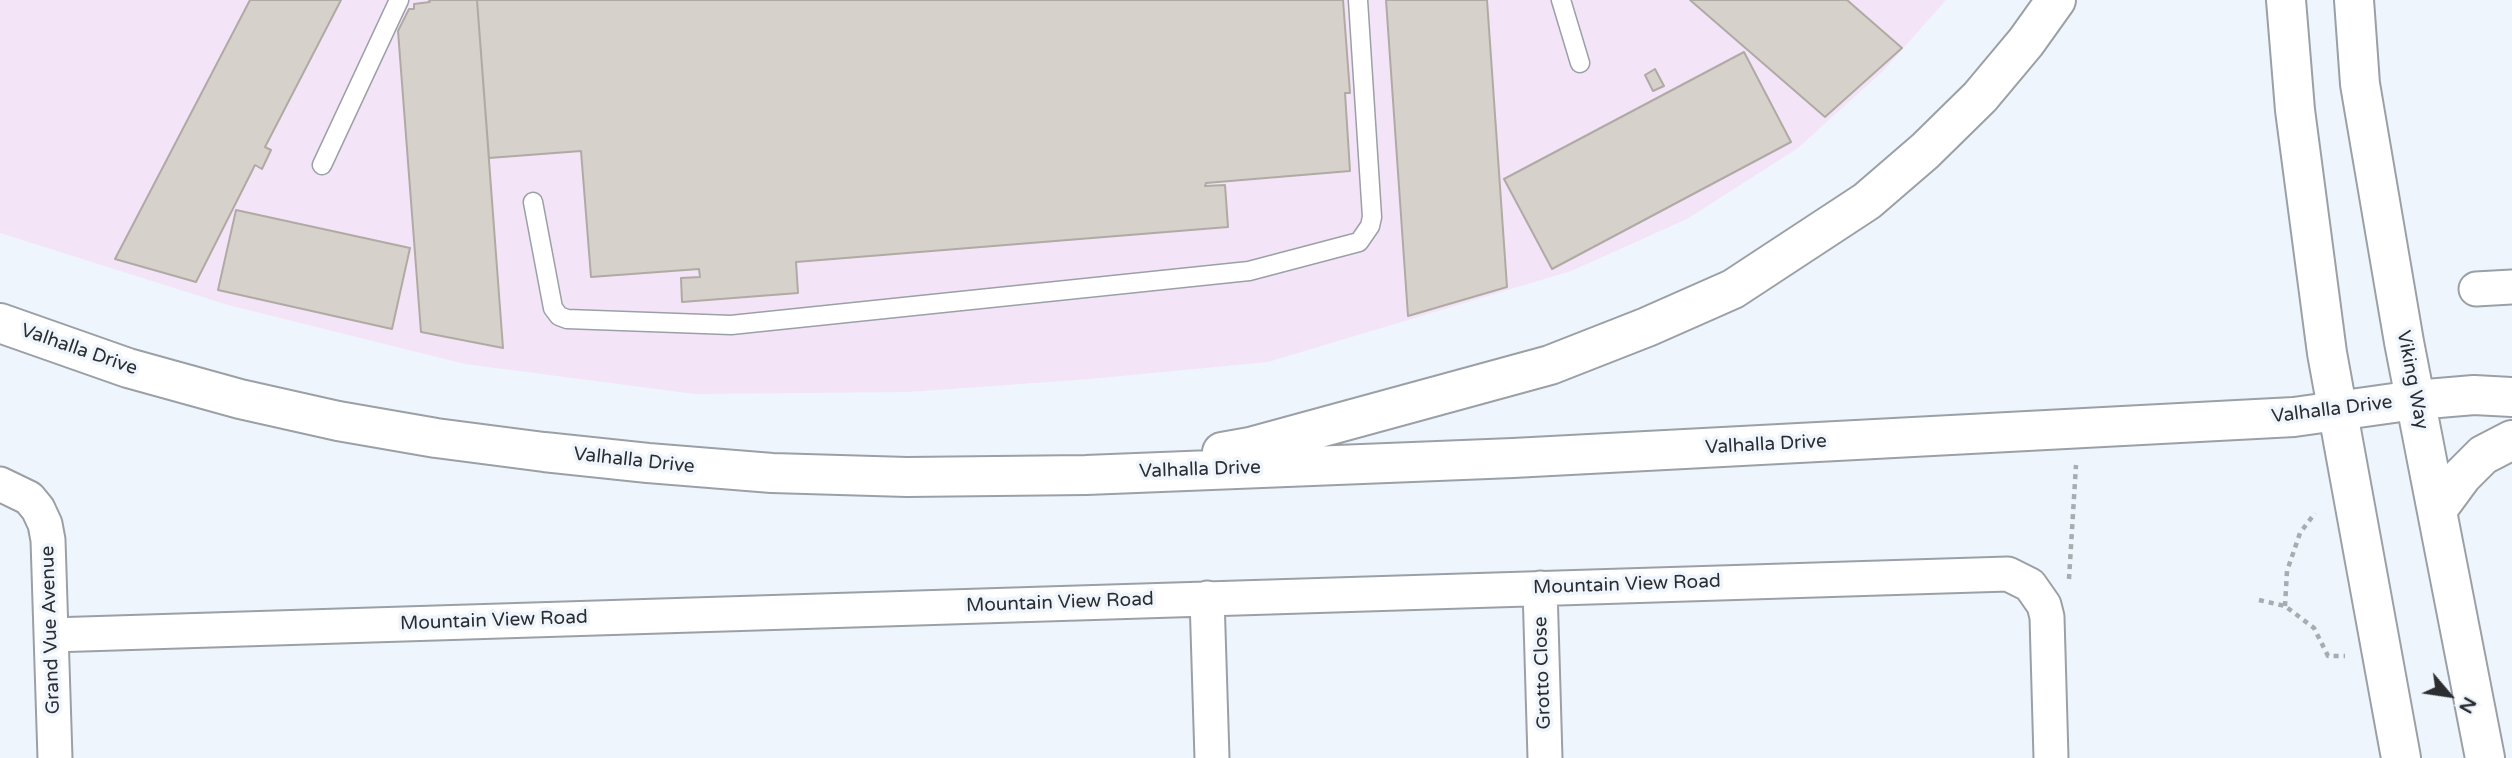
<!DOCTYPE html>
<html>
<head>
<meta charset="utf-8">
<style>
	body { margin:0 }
	#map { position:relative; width:2512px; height:758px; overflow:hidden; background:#eff5fc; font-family:"Varela Round",sans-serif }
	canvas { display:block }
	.north { position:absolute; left:2414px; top:660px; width:70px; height:70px; -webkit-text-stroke:5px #eff5fc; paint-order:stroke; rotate:119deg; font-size:19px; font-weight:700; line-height:28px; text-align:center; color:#2b2d30 }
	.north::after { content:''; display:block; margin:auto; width:24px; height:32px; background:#2b2d30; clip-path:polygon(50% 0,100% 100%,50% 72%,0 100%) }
</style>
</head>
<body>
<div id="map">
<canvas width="2512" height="758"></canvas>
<div class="north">N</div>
</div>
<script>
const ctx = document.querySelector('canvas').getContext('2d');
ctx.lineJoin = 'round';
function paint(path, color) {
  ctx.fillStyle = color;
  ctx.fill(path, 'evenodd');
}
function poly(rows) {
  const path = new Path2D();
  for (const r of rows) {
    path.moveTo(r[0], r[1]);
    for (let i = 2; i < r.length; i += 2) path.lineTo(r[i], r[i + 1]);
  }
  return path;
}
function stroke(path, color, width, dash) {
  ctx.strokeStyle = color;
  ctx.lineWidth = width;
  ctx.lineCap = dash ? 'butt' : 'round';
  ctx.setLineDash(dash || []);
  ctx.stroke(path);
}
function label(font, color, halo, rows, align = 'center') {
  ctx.font = font + ' "Varela Round",sans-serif';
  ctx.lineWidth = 7;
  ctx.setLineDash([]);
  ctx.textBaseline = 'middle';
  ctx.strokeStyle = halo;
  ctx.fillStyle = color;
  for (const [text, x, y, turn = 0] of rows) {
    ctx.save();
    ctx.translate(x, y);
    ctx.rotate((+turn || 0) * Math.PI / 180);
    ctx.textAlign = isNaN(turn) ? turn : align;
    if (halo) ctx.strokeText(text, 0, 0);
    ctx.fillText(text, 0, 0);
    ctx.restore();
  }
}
paint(poly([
	[0,0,1946,0,1884,70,1798,148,1687,219,1571,271,1268,362,1090,379,909,392,695,394,465,364,228,305,0,233]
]), '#f3e4f8');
const building = poly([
	[250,0,341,0,265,147,271,150,262,169,255,165,196,282,115,259,250,0],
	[429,0,477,0,503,348,421,332,398,31,409,9,414,9,414,4,430,2,429,0],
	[477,0,1343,0,1350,93,1345,93,1350,171,1206,183,1205,186,1225,185,1228,227,796,262,798,293,682,302,681,278,700,277,699,269,591,277,581,151,489,158,477,0],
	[1386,0,1487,0,1507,287,1408,316,1386,0],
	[1690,0,1847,0,1902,48,1825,117,1690,0],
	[1744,52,1791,142,1552,269,1504,179,1744,52],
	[1655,69,1664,86,1653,91,1645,75,1655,69],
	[236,210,410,248,392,329,218,290,236,210]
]);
paint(building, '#d6d1ca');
stroke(building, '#b0aaa4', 2);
const service = poly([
	[1561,0,1580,63],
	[322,165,399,0],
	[533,202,553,308,559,316,567,319,731,325,1249,271,1359,242,1370,226,1372,217,1358,0]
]);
const minor = poly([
	[2476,289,2512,287],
	[0,484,29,498,38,509,45,524,48,540,55,758],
	[1540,588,1545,758],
	[1207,598,1212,758],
	[51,635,2008,574,2030,585,2044,605,2047,617,2051,758]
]);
const tertiary = poly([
	[2415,400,2474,395,2512,397]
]);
const secondary = poly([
	[2286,0,2295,110,2327,353,2401,758],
	[2354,0,2360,84,2404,342,2485,758],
	[0,323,128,368,240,399,338,421,436,438,544,452,648,463,772,473,907,477,1086,475,1513,458,2294,417,2415,400],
	[1222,452,1250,447,1550,365,1647,327,1733,289,1867,201,1925,151,1980,97,2026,42,2056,0],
	[2437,510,2462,476,2483,455,2512,440]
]);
stroke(service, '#9ba0a6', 21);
stroke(minor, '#9ba0a6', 37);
stroke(tertiary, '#9ba0a6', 42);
stroke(secondary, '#9ba0a6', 42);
stroke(poly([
	[2069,579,2076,465],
	[2259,600,2285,606,2314,628,2328,656,2345,656],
	[2285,606,2287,571,2300,533,2315,513]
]), '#a7acb1', 4.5, [5, 5]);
stroke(service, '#fff', 18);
stroke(minor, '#fff', 33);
stroke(tertiary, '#fff', 38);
stroke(secondary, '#fff', 38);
label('19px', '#2b2d30', '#eff5fc', [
	["Valhalla Drive",79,350,19],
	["Viking Way",2412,380,79],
	["Valhalla Drive",2332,410,-7],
	["Valhalla Drive",1766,445,-3],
	["Valhalla Drive",634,461,6],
	["Valhalla Drive",1200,470,-2],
	["Mountain View Road",1627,585,-2],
	["Mountain View Road",1060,603,-2],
	["Mountain View Road",494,621,-2],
	["Grand Vue Avenue",51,630,-92],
	["Grotto Close",1543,673,-92]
]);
</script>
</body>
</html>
